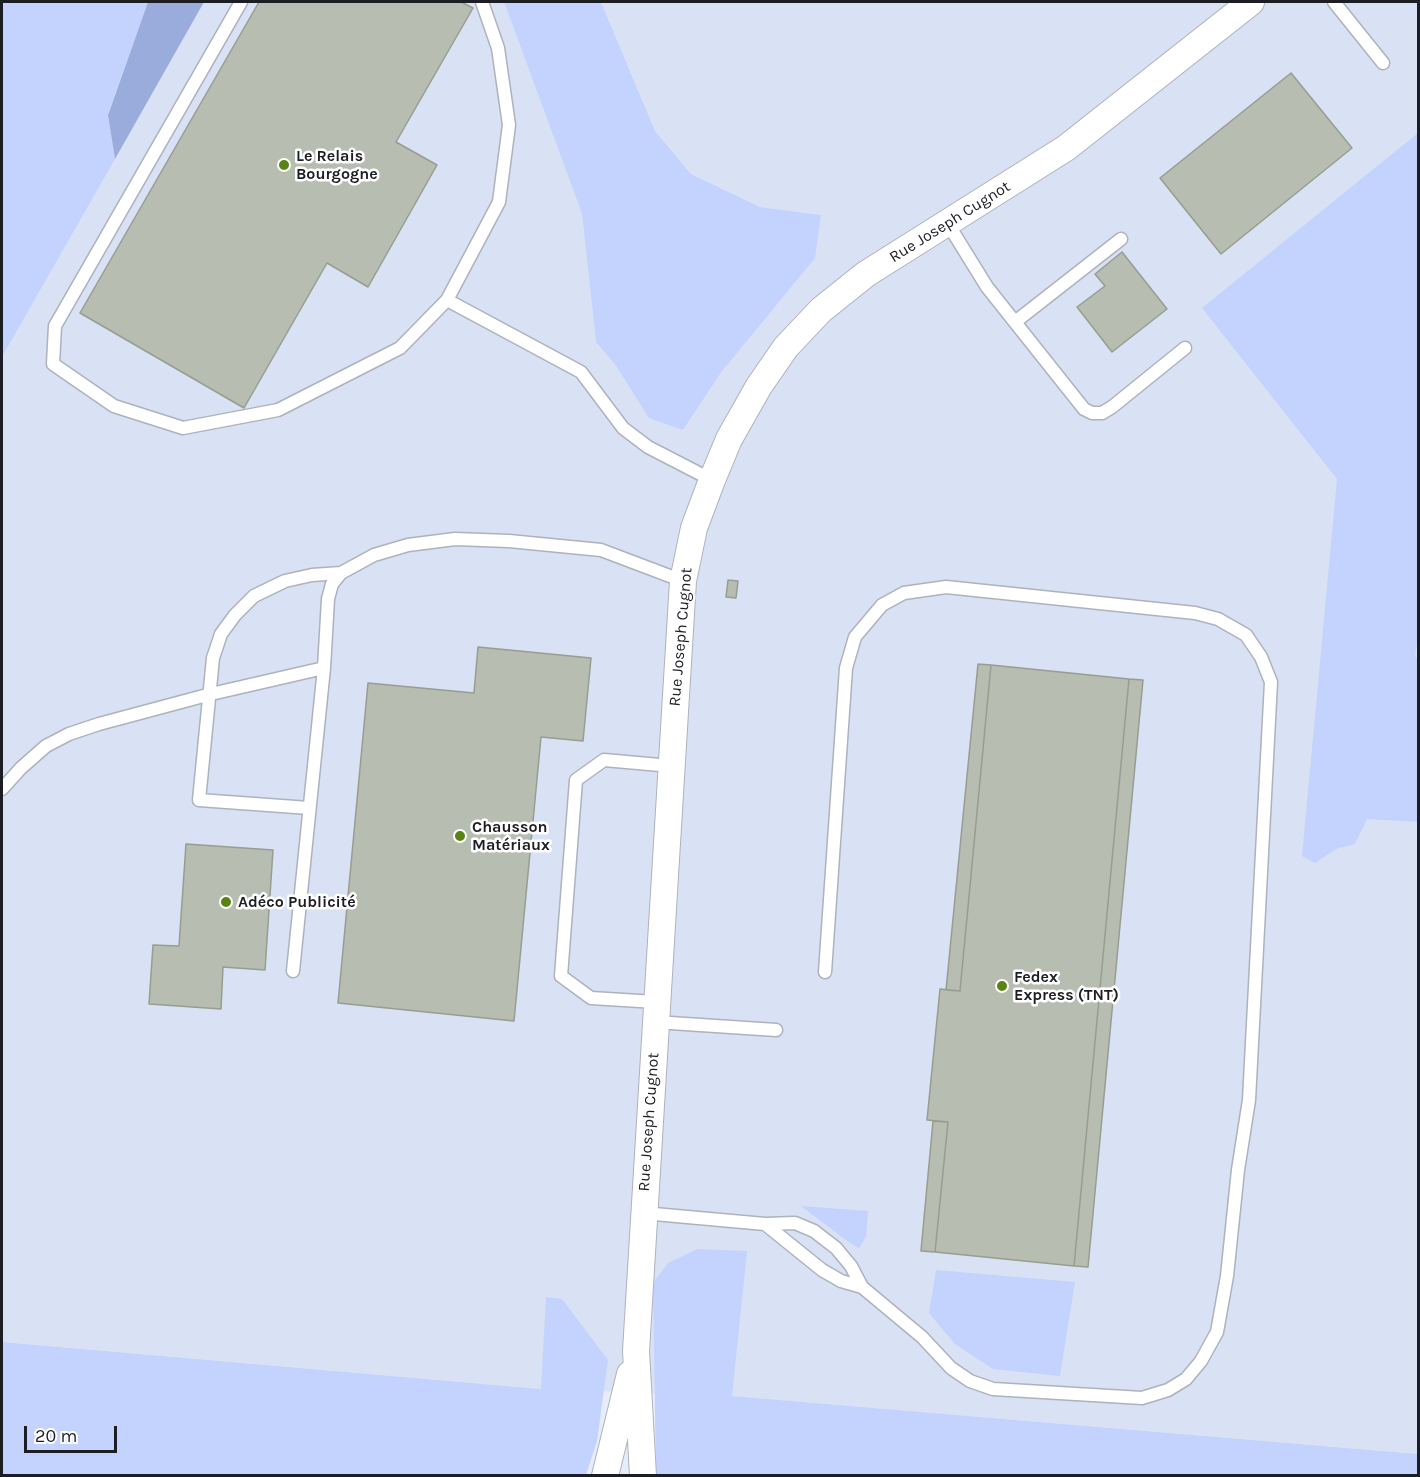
<!DOCTYPE html>
<html>
<head>
<meta charset="utf-8">
<style>
	body { margin:0 }
	#map { position:relative; width:1420px; height:1477px; overflow:hidden; background:#e7ecf9; font-family:Karla,sans-serif }
	canvas { display:block }
	.frame { position:absolute; inset:0; border:3px solid #1d1e23; pointer-events:none }
	.scale { position:absolute; left:24px; top:1426px; width:93px; height:27px; box-sizing:border-box; border:3px solid #1d1e23; border-top:0; padding-left:8px; font-size:18px; line-height:21px; white-space:nowrap; color:#1d1e23; -webkit-text-stroke:4px #fff; paint-order:stroke }
</style>
</head>
<body>
<div id="map">
<canvas width="1420" height="1477"></canvas>
<div class="frame"></div>
<div class="scale">20 m</div>
</div>
<script>
const ctx = document.querySelector('canvas').getContext('2d');
ctx.lineJoin = 'round';
function paint(path, color) {
  ctx.fillStyle = color;
  ctx.fill(path, 'evenodd');
}
function poly(rows) {
  const path = new Path2D();
  for (const r of rows) {
    path.moveTo(r[0], r[1]);
    for (let i = 2; i < r.length; i += 2) path.lineTo(r[i], r[i + 1]);
  }
  return path;
}
function stroke(path, color, width, dash) {
  ctx.strokeStyle = color;
  ctx.lineWidth = width;
  ctx.lineCap = dash ? 'butt' : 'round';
  ctx.setLineDash(dash || []);
  ctx.stroke(path);
}
function label(font, color, halo, rows, align = 'center') {
  ctx.font = font + ' Karla,sans-serif';
  ctx.lineWidth = 5;
  ctx.setLineDash([]);
  ctx.textBaseline = 'middle';
  ctx.strokeStyle = halo;
  ctx.fillStyle = color;
  for (const [text, x, y, turn = 0] of rows) {
    ctx.save();
    ctx.translate(x, y);
    ctx.rotate((+turn || 0) * Math.PI / 180);
    ctx.textAlign = isNaN(turn) ? turn : align;
    if (halo) ctx.strokeText(text, 0, 0);
    ctx.fillText(text, 0, 0);
    ctx.restore();
  }
}
paint(poly([
	[204,2,504,2,582,214,596,342,617,367,683,430,820,215,760,207,691,174,655,131,601,2,1418,2,1418,1454,731,1396,541,1389,2,1342,2,357]
]), '#d9e1f4');
paint(poly([
	[2,2,148,2,108,114,115,159,2,357],
	[504,2,601,2,655,131,691,174,760,207,821,215,815,258,722,371,683,430,649,418,617,367,596,342,582,214],
	[1418,133,1418,639,1415,656,1418,660,1418,822,1367,819,1355,844,1336,849,1315,863,1302,856,1337,479,1202,308],
	[801,1206,868,1211,866,1237,859,1248,850,1243],
	[697,1249,747,1251,732,1396,1418,1454,1418,1475,656,1475,653,1283,668,1263],
	[936,1270,1075,1282,1060,1376,993,1369,955,1344,929,1313],
	[546,1297,562,1299,608,1360,597,1441,586,1475,2,1475,2,1342,541,1389]
]), '#c3d3fd');
paint(poly([
	[148,2,204,2,115,159,108,115]
]), '#99acdc');
const building = poly([
	[259,2,461,2,473,8,396,142,437,165,368,287,327,263,244,408,80,313,259,2],
	[1291,73,1352,148,1221,254,1160,178,1291,73],
	[1122,252,1167,309,1112,352,1077,307,1105,286,1095,274,1122,252],
	[728,580,738,581,736,598,726,597,728,580],
	[478,647,591,658,583,741,541,737,514,1021,338,1003,368,683,474,693,478,647],
	[978,664,991,665,960,991,946,990,978,664],
	[991,665,1129,679,1074,1266,935,1252,948,1122,927,1120,940,989,960,991,991,665],
	[1129,679,1143,680,1088,1267,1074,1266,1129,679],
	[186,844,273,850,265,970,223,967,221,1009,149,1004,153,945,179,946,186,844],
	[933,1121,948,1122,935,1252,921,1251,933,1121]
]);
paint(building, '#b7bdb1');
stroke(building, '#979d91', 1.5);
const lane = poly([
	[241,2,55,326,53,364,114,406,183,428,278,410,400,348,447,300,499,202,509,125,498,48,482,2],
	[1334,2,1383,63],
	[948,224,987,287,1084,409,1092,413,1102,413,1112,407,1185,348],
	[447,300,581,372,623,428,648,447,712,480],
	[1015,322,1121,239],
	[2,789,21,768,46,746,69,734,99,724,211,694,324,668],
	[309,808,199,800,213,658,221,634,235,615,254,596,285,581,312,575,341,573],
	[293,971,324,668,328,599,332,584,341,573,374,555,408,545,455,539,509,541,601,550,683,581],
	[656,1002,591,998,561,976,576,780,604,760,671,766],
	[655,1022,776,1030],
	[643,1213,765,1224,795,1223,814,1231,836,1248,851,1266,862,1287,922,1337,951,1368,970,1381,993,1389,1142,1398,1168,1390,1186,1379,1201,1361,1217,1332,1227,1276,1238,1170,1249,1100,1271,682,1261,657,1246,635,1218,619,1195,613,946,587,904,593,882,605,855,637,846,668,825,972],
	[765,1224,822,1270,841,1281,862,1287]
]);
const street = poly([
	[605,1476,630,1374],
	[643,1476,636,1351,683,581,694,528,712,480,729,439,759,386,786,347,821,310,866,274,1066,148,1251,2]
]);
stroke(lane, '#adb2bd', 15);
stroke(street, '#adb2bd', 28);
stroke(lane, '#fff', 12);
stroke(street, '#fff', 26);
for (const [x, y, r, color] of [
	[284,165,6,"#588411"],
	[460,836,6,"#588411"],
	[226,902,6,"#588411"],
	[1002,986,6,"#588411"]
]) {
  const dot = new Path2D();
  dot.arc(x, y, r, 0, 2 * Math.PI);
  ctx.fillStyle = color;
  ctx.fill(dot);
  stroke(dot, '#fff', 2);
}
label('bold 16px', '#1d1e23', '#fff', [
	["Le Relais",296,156],
	["Bourgogne",296,174],
	["Chausson",472,827],
	["Matériaux",472,845],
	["Adéco Publicité",238,902],
	["Fedex",1014,977],
	["Express (TNT)",1014,995]
], 'left');
label('16px', '#1d1e23', '#fff', [
	["Rue Joseph Cugnot",950,222,-32],
	["Rue Joseph Cugnot",681,637,-85],
	["Rue Joseph Cugnot",649,1122,-86]
]);
</script>
</body>
</html>
